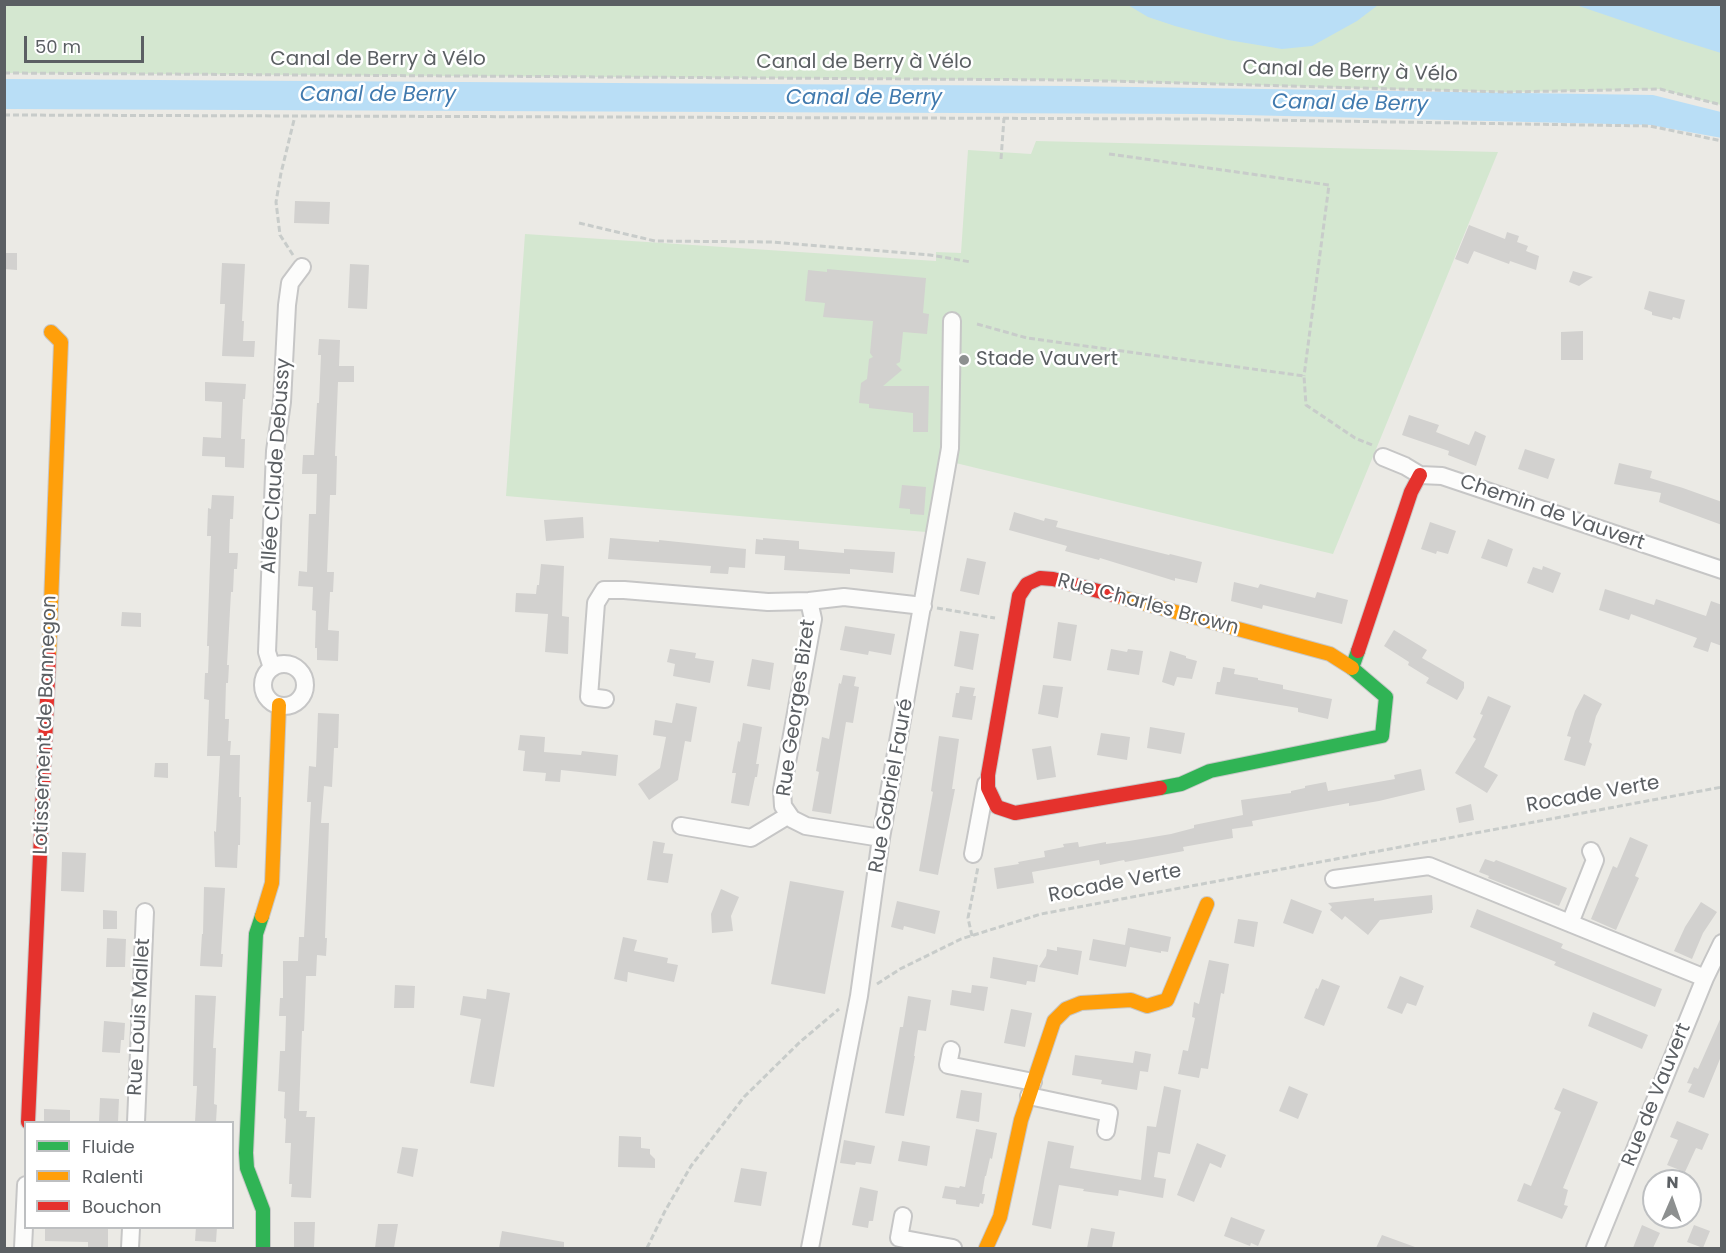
<!DOCTYPE html>
<html>
<head>
<meta charset="utf-8">
<style>
	body { margin:0 }
	#map { position:relative; width:1726px; height:1253px; overflow:hidden; background:#ebeae5; font-family:Poppins,sans-serif }
	canvas { display:block }
	.frame { position:absolute; inset:0; border:6px solid #5b5f63; pointer-events:none }
	.legend { position:absolute; left:24px; top:1121px; width:210px; height:108px; box-sizing:border-box; background:#fff; border:2px solid #bdbfc1; margin:0; padding:8px 10px; list-style:none; font-size:18px; color:#5b5f63 }
	.legend li { display:flex; align-items:center; gap:12px; height:30px }
	.legend b { width:30px; border:2px solid #bdbfc1 }
	.north { position:absolute; left:1642px; top:1169px; width:60px; height:60px; box-sizing:border-box; background:#fff; border:2px solid #bdbfc1; border-radius:50%; rotate:2deg; font-size:16px; font-weight:700; line-height:24px; text-align:center; color:#5b5f63 }
	.north::after { content:''; display:block; margin:auto; width:21px; height:27px; background:#8d9090; clip-path:polygon(50% 0,100% 100%,50% 72%,0 100%) }
	.scale { position:absolute; left:24px; top:36px; width:120px; height:27px; box-sizing:border-box; border:3px solid #5b5f63; border-top:0; padding-left:8px; font-size:18px; line-height:21px; white-space:nowrap; color:#5b5f63; -webkit-text-stroke:4px #fff; paint-order:stroke }
</style>
</head>
<body>
<div id="map">
<canvas width="1726" height="1253"></canvas>
<div class="frame"></div>
<ul class="legend">
<li><b style="height:8px;background:#30b455"></b>Fluide</li>
<li><b style="height:8px;background:#ff9f0a"></b>Ralenti</li>
<li><b style="height:8px;background:#e5322d"></b>Bouchon</li>
</ul>
<div class="north">N</div>
<div class="scale">50 m</div>
</div>
<script>
const ctx = document.querySelector('canvas').getContext('2d');
ctx.lineJoin = 'round';
function paint(path, color) {
  ctx.fillStyle = color;
  ctx.fill(path, 'evenodd');
}
function poly(rows) {
  const path = new Path2D();
  for (const r of rows) {
    if (r.length === 3) {
      path.moveTo(r[0] + r[2], r[1]);
      path.arc(r[0], r[1], r[2], 0, 2 * Math.PI);
      continue;
    }
    path.moveTo(r[0], r[1]);
    for (let i = 2; i < r.length; i += 2) path.lineTo(r[i], r[i + 1]);
  }
  return path;
}
function stroke(path, color, width, dash) {
  ctx.strokeStyle = color;
  ctx.lineWidth = width;
  ctx.lineCap = dash ? 'butt' : 'round';
  ctx.setLineDash(dash || []);
  ctx.stroke(path);
}
function label(font, color, halo, rows, align = 'center') {
  ctx.font = font + ' Poppins,sans-serif';
  ctx.lineWidth = 5;
  ctx.setLineDash([]);
  ctx.textBaseline = 'middle';
  ctx.strokeStyle = halo;
  ctx.fillStyle = color;
  for (const [text, x, y, turn = 0] of rows) {
    ctx.save();
    ctx.translate(x, y);
    ctx.rotate((+turn || 0) * Math.PI / 180);
    ctx.textAlign = isNaN(turn) ? turn : align;
    if (halo) ctx.strokeText(text, 0, 0);
    ctx.fillText(text, 0, 0);
    ctx.restore();
  }
}
paint(poly([
	[5,4,1722,5,1721,105,1660,89,1508,92,1070,80,5,73],
	[1036,141,1498,152,1333,554,939,459,926,532,506,496,525,234,936,261,936,252,961,253,968,150,1031,154]
]), '#d4e7d0');
paint(poly([
	[1128,5,1378,4,1378,5,1357,21,1312,46,1282,49,1228,40,1175,26,1148,17],
	[1576,5,1722,5,1721,53,1673,38],
	[5,79,1071,86,1653,95,1721,112,1722,138,1650,125,1203,114,5,109]
]), '#b9def6');
paint(poly([
	[295,201,330,202,329,224,294,223],
	[1469,225,1505,239,1507,232,1519,236,1517,242,1528,246,1526,251,1539,256,1536,270,1510,261,1509,264,1474,251,1468,264,1455,259],
	[4,253,17,253,17,270,4,269],
	[222,263,245,264,242,321,244,321,243,341,255,341,254,357,222,356,225,304,220,304],
	[350,264,369,265,367,309,348,308],
	[827,269,926,278,923,313,929,314,927,334,903,332,900,362,896,364,902,370,883,386,929,386,928,432,913,432,913,413,869,408,869,404,859,403,861,383,867,379,869,359,873,357,870,353,873,321,823,317,825,303,805,301,808,270,827,272],
	[1573,271,1593,277,1579,286,1569,282],
	[1649,291,1685,300,1680,319,1673,317,1672,320,1652,315,1652,312,1644,309],
	[1583,331,1583,360,1561,360,1561,332],
	[319,339,340,340,339,366,354,366,354,382,338,382,335,456,337,456,336,495,330,495,327,572,334,572,333,592,330,592,328,630,339,631,338,661,317,660,317,648,315,648,316,611,312,610,313,587,298,586,299,571,307,572,309,514,316,514,317,474,302,474,303,455,314,455,317,403,319,403,321,355,318,355],
	[205,382,246,384,245,399,243,399,241,439,245,439,244,468,225,467,225,457,202,456,203,437,221,438,222,402,205,401],
	[1409,415,1439,425,1436,432,1469,445,1475,431,1486,436,1476,466,1448,455,1449,451,1402,435],
	[1525,449,1555,459,1548,479,1518,469],
	[1619,463,1652,471,1650,478,1683,488,1722,502,1722,525,1659,502,1661,493,1614,484],
	[902,485,926,487,924,515,910,514,910,509,899,508],
	[212,495,234,496,233,519,230,519,229,553,238,553,237,569,234,569,233,592,231,592,227,665,229,665,228,683,226,683,225,719,229,719,228,741,231,741,230,755,240,755,239,797,241,797,240,845,238,845,237,868,215,867,214,831,216,832,220,756,207,756,209,700,204,699,205,673,208,673,209,646,207,646,211,536,207,536,208,508,211,509],
	[1014,512,1044,521,1045,518,1058,521,1056,527,1169,555,1170,554,1202,562,1197,583,1175,578,1175,581,1100,558,1099,560,1065,551,1067,546,1009,530],
	[583,517,584,538,546,541,544,520],
	[1430,522,1456,531,1448,554,1437,551,1436,554,1421,549],
	[610,538,659,542,659,540,746,549,745,568,729,567,728,574,710,573,711,566,608,559],
	[763,538,799,541,799,549,844,553,844,549,895,552,893,573,850,569,850,574,784,570,785,556,755,554,756,539,763,540],
	[1488,539,1513,549,1507,567,1481,558],
	[967,558,986,562,979,595,960,591],
	[541,564,564,566,562,616,569,617,568,654,545,652,548,614,515,612,516,593,536,594,537,585,539,585],
	[1543,566,1561,573,1553,593,1527,583,1533,567,1542,570],
	[1234,582,1258,588,1260,584,1315,598,1317,592,1348,600,1342,624,1263,605,1262,609,1231,601],
	[1605,589,1654,605,1656,599,1706,616,1711,601,1722,605,1722,646,1711,642,1708,652,1693,647,1697,638,1631,614,1629,620,1599,610],
	[122,612,141,613,141,627,121,626],
	[1058,622,1077,625,1071,661,1053,658],
	[845,626,895,634,891,655,869,651,868,655,840,650],
	[1394,630,1427,650,1422,658,1464,682,1464,688,1457,700,1426,683,1429,678,1408,665,1409,662,1384,646],
	[960,631,979,634,973,670,954,666],
	[670,649,696,653,695,658,714,661,710,683,673,676,675,664,667,662],
	[1111,649,1127,652,1128,649,1143,651,1139,675,1107,670],
	[1170,651,1186,656,1186,658,1197,661,1192,679,1177,677,1174,686,1162,682],
	[752,659,774,663,770,690,747,686],
	[1223,667,1235,669,1234,674,1258,678,1258,680,1283,685,1283,689,1332,699,1328,719,1298,712,1298,708,1215,694,1217,682,1220,682],
	[843,675,856,677,854,686,859,687,853,723,846,722,831,814,812,811,819,772,816,771,822,737,829,739,839,683,841,684],
	[1043,685,1063,687,1058,718,1038,714],
	[960,686,975,688,973,696,976,696,972,720,952,717,956,693,959,693],
	[1584,694,1602,704,1596,716,1589,742,1592,744,1585,766,1564,760,1571,737,1567,736,1575,711],
	[1488,696,1511,706,1484,767,1498,775,1487,793,1455,773,1476,739,1473,737,1483,715,1480,714],
	[676,703,697,707,691,742,685,741,678,780,649,800,638,784,660,768,666,737,653,735,655,720,672,723],
	[318,713,339,714,338,748,334,748,332,787,324,786,321,823,329,823,325,938,327,938,326,956,317,955,316,976,306,976,304,1031,302,1031,299,1111,307,1111,306,1117,315,1117,311,1198,291,1197,292,1184,289,1184,291,1143,285,1143,286,1119,284,1118,285,1092,278,1091,280,1051,285,1051,286,1016,279,1016,280,998,283,998,283,961,298,961,299,937,304,937,311,802,307,802,309,766,316,767],
	[743,723,762,727,756,764,759,764,757,777,755,777,749,806,731,803,736,773,732,773,738,741,740,742],
	[1150,727,1185,733,1181,754,1147,748],
	[1101,733,1130,737,1127,760,1097,755],
	[520,735,545,737,544,752,581,755,582,751,618,755,616,776,561,770,560,782,545,781,546,773,523,771,525,751,518,750],
	[939,736,959,739,952,789,955,789,938,875,919,871,933,792,931,791],
	[1051,746,1056,777,1037,780,1032,749],
	[155,763,168,763,168,778,154,777],
	[1421,769,1425,790,1379,801,1349,806,1349,803,1252,821,1253,826,1232,829,1233,838,1183,847,1184,851,1125,862,1124,860,1100,865,1099,860,1032,872,1034,883,997,889,994,868,1019,864,1018,862,1045,857,1044,851,1064,847,1063,844,1078,842,1079,847,1106,842,1106,844,1129,841,1171,834,1194,828,1194,825,1243,815,1241,800,1291,793,1291,791,1305,788,1305,786,1326,782,1328,791,1395,779,1394,775],
	[1471,804,1474,820,1459,823,1456,808],
	[1630,837,1648,845,1635,876,1639,878,1616,930,1591,919,1613,866,1617,868],
	[653,841,665,843,663,853,673,854,668,883,647,880],
	[62,852,86,853,84,892,61,891],
	[1485,859,1494,862,1496,860,1527,872,1567,888,1559,906,1488,878,1489,876,1479,872],
	[790,881,844,891,825,994,771,984],
	[204,887,225,888,221,954,223,954,222,967,200,966,202,934,203,934],
	[721,889,739,897,731,916,733,931,712,933,711,914],
	[1432,895,1433,910,1432,910,1432,913,1380,920,1368,935,1345,916,1342,920,1330,910,1332,907,1328,903,1374,898,1374,901],
	[1291,899,1322,911,1313,934,1283,923],
	[897,901,940,911,935,934,904,926,903,930,891,927],
	[1701,902,1717,912,1703,933,1692,959,1674,951,1685,927],
	[1477,909,1563,944,1561,948,1662,989,1655,1007,1554,965,1556,962,1470,927],
	[103,910,117,911,117,929,103,929],
	[1238,919,1258,922,1254,947,1234,943],
	[1128,928,1171,937,1168,952,1161,951,1161,953,1130,947,1126,967,1089,960,1093,939,1125,945],
	[623,937,637,940,634,951,668,958,667,963,678,965,674,982,628,972,627,982,614,979],
	[107,938,126,939,125,967,106,967],
	[1057,947,1082,951,1078,975,1039,967,1046,956,1047,949,1057,951],
	[993,957,1038,965,1035,982,1027,981,1026,985,990,978],
	[1209,960,1229,964,1224,994,1221,993,1208,1069,1201,1068,1199,1078,1178,1074,1183,1050,1188,1051,1195,1018,1192,1017,1194,1002,1199,1004],
	[1400,976,1424,986,1416,1006,1407,1003,1402,1014,1387,1008],
	[1322,979,1340,986,1324,1026,1304,1018,1316,988,1318,989],
	[395,985,415,986,414,1008,394,1008],
	[972,985,988,987,984,1011,950,1005,952,990,971,993],
	[487,989,510,993,494,1087,470,1083,481,1019,460,1015,463,996,486,999],
	[195,995,216,996,213,1048,216,1048,214,1104,217,1105,216,1122,195,1122,197,1086,193,1086],
	[908,996,931,1000,926,1031,918,1030,914,1056,915,1056,904,1116,885,1113,900,1027,903,1027],
	[1011,1009,1032,1013,1025,1047,1004,1043],
	[1593,1012,1648,1035,1642,1049,1588,1026],
	[1722,1015,1722,1054,1704,1098,1688,1092,1692,1084,1687,1083,1694,1067,1698,1069],
	[104,1021,125,1023,124,1040,121,1040,120,1053,102,1052],
	[1135,1051,1151,1054,1148,1072,1140,1071,1137,1090,1101,1084,1102,1080,1072,1075,1075,1055,1133,1063],
	[1164,1086,1181,1090,1170,1154,1158,1152,1154,1177,1166,1179,1163,1198,1119,1190,1118,1196,1083,1191,1084,1189,1059,1185,1051,1229,1032,1225,1048,1141,1074,1146,1070,1168,1141,1180,1147,1126,1156,1127],
	[1289,1086,1308,1094,1298,1119,1279,1111],
	[1563,1088,1598,1102,1563,1188,1568,1190,1564,1205,1568,1206,1562,1219,1517,1201,1524,1183,1531,1186,1561,1112,1554,1109],
	[961,1090,982,1093,979,1122,956,1118],
	[100,1098,119,1099,118,1122,99,1122],
	[44,1109,70,1110,70,1122,44,1122],
	[1677,1121,1709,1134,1702,1150,1696,1148,1685,1172,1667,1165,1678,1140,1670,1137],
	[976,1129,997,1133,992,1159,990,1158,986,1176,985,1176,982,1194,985,1194,983,1204,980,1203,979,1207,956,1204,956,1200,942,1198,945,1186,959,1188,960,1186,965,1187],
	[619,1136,641,1137,641,1148,650,1149,650,1154,655,1159,655,1168,618,1167],
	[844,1140,875,1146,871,1164,856,1162,855,1165,840,1163],
	[902,1141,930,1146,927,1166,898,1161],
	[1197,1143,1226,1155,1221,1168,1210,1163,1194,1202,1177,1195],
	[402,1147,418,1149,413,1177,397,1173],
	[741,1168,767,1172,761,1206,734,1202],
	[860,1187,878,1191,873,1221,869,1221,868,1228,852,1225],
	[1231,1217,1265,1230,1258,1246,1251,1243,1250,1246,1224,1236],
	[294,1222,315,1222,314,1248,294,1248],
	[378,1224,398,1224,394,1248,375,1248],
	[1642,1225,1660,1233,1653,1248,1633,1248],
	[1694,1225,1710,1231,1703,1248,1687,1242],
	[45,1227,106,1227,106,1229,108,1229,108,1248,88,1248,88,1242,45,1241],
	[196,1227,217,1227,216,1242,195,1241],
	[1091,1228,1115,1232,1112,1248,1087,1248],
	[502,1231,564,1242,564,1248,499,1248],
	[1382,1235,1415,1247,1415,1248,1376,1248]
]), '#d2d1cf');
const street = poly([
	[1383,457,1405,466,1420,475,1442,476,1722,570],
	[809,601,813,619,782,790,783,806,792,819,806,826,881,838],
	[284,685,21],
	[272,668,267,652,275,451,282,402,287,305,290,283,302,267],
	[605,699,589,697,596,603,604,590,624,590,768,602,809,601,844,597,923,606],
	[681,826,751,838,789,815],
	[973,854,986,784],
	[1334,879,1429,866,1705,978],
	[1570,923,1595,860,1591,851],
	[951,1050,948,1065,1033,1082],
	[1029,1096,1109,1113,1106,1131],
	[136,1122,145,912],
	[903,1216,899,1238,953,1248],
	[23,1248,26,1185],
	[130,1248,131,1228],
	[810,1248,859,996,881,838,950,448,952,321],
	[1595,1248,1705,978,1722,943]
]);
const fast = poly([
	[1160,788,1181,784,1210,771,1382,736,1386,697,1352,668,1358,651],
	[262,916,256,934,246,1153,247,1168,263,1210,263,1248]
]);
const slow = poly([
	[1117,596,1330,654,1352,668],
	[49,656,61,342,51,332],
	[262,916,272,883,279,705],
	[986,1248,1000,1217,1021,1120,1054,1021,1066,1009,1081,1003,1131,1000,1147,1006,1167,1000,1207,904]
]);
const jam = poly([
	[1117,596,1053,579,1040,578,1027,584,1019,596,988,775,988,788,997,807,1015,813,1160,788],
	[1358,651,1411,492,1420,475],
	[28,1122,49,656]
]);
stroke(street, '#c6c6c6', 20);
stroke(fast, '#c7c7c7', 16);
stroke(slow, '#c7c7c7', 16);
stroke(jam, '#c7c7c7', 16);
stroke(poly([
	[4,73,1070,80,1508,92,1660,89,1722,105],
	[4,115,1203,119,1650,126,1722,141],
	[1109,154,1329,185,1304,376],
	[1001,159,1004,118],
	[579,223,655,241,772,242,930,255,971,262],
	[293,255,280,235,276,202,281,173,295,116],
	[977,324,1027,338,1304,376,1306,405,1355,438,1372,445],
	[937,608,995,618],
	[972,936,968,918,978,867],
	[877,984,900,969,961,939,1041,914,1722,787],
	[647,1248,665,1211,691,1166,744,1097,800,1042,839,1009]
]), '#c8ccca', 3, [6, 3]);
stroke(street, '#fcfcfb', 16);
stroke(fast, '#30b455', 14);
stroke(slow, '#ff9f0a', 14);
stroke(jam, '#e5322d', 14);
for (const [x, y, r, color] of [
	[964,360,6,"#8d9090"]
]) {
  const dot = new Path2D();
  dot.arc(x, y, r, 0, 2 * Math.PI);
  ctx.fillStyle = color;
  ctx.fill(dot);
  stroke(dot, '#fff', 2);
}
label('20px', '#5b5f63', '#fff', [
	["Canal de Berry à Vélo",378,60],
	["Canal de Berry à Vélo",864,63],
	["Canal de Berry à Vélo",1350,72,2],
	["Allée Claude Debussy",277,466,-86],
	["Chemin de Vauvert",1552,513,19],
	["Rue Charles Brown",1148,605,15],
	["Rue Georges Bizet",797,708,-82],
	["Lotissement de Bannegon",46,725,-88],
	["Rue Gabriel Fauré",892,786,-80],
	["Rocade Verte",1593,795,-10],
	["Rocade Verte",1115,884,-11],
	["Rue Louis Mallet",140,1017,-87],
	["Rue de Vauvert",1657,1095,-68]
]);
label('20px', '#5b5f63', '#fff', [
	["Stade Vauvert",976,360]
], 'left');
label('italic 21px', '#417aae', '#fff', [
	["Canal de Berry",378,96],
	["Canal de Berry",864,99],
	["Canal de Berry",1350,104,1]
]);
</script>
</body>
</html>
